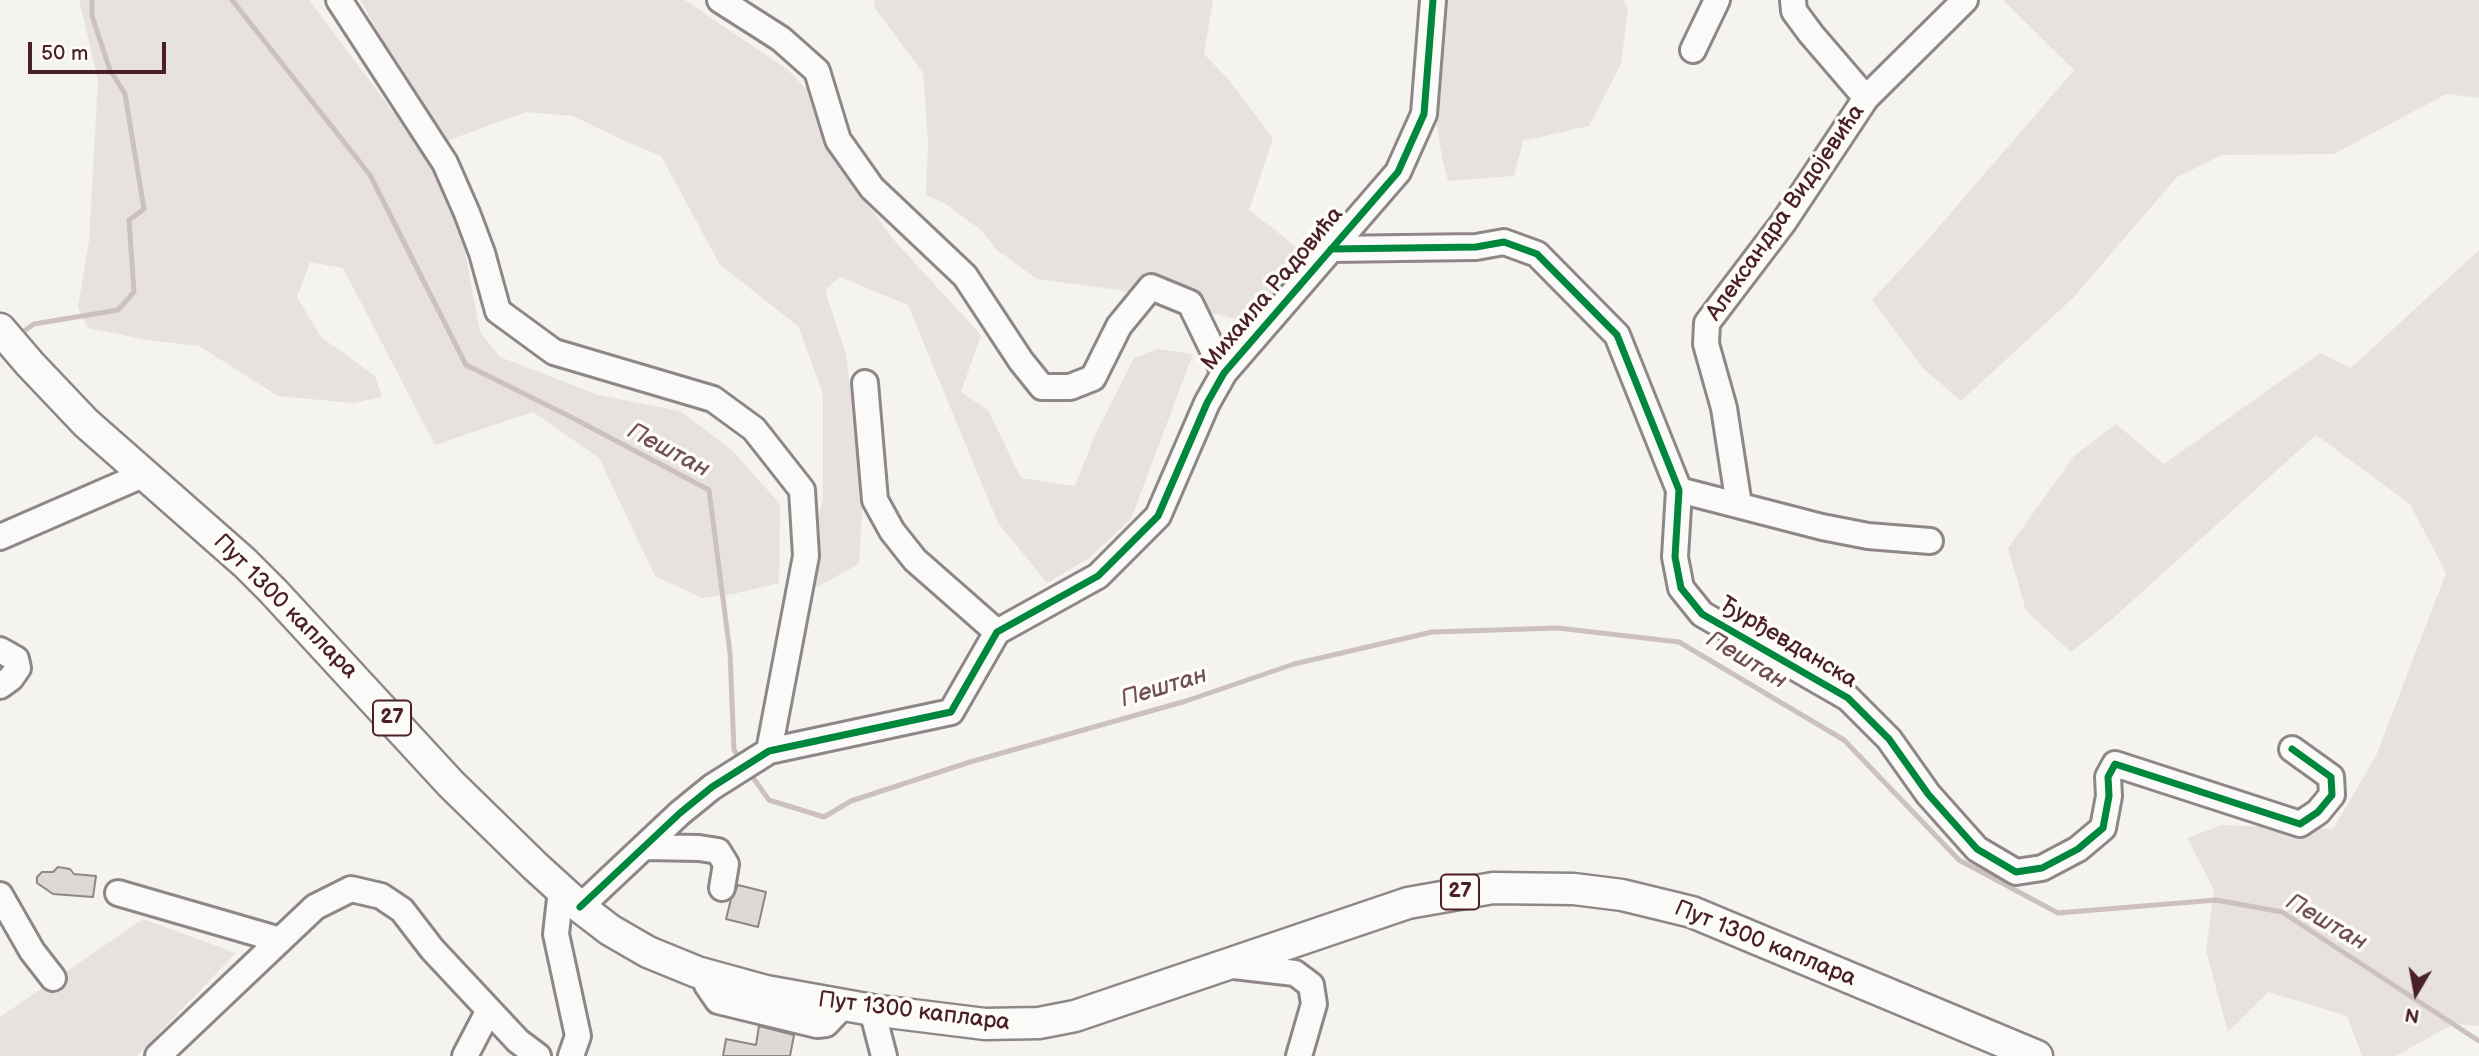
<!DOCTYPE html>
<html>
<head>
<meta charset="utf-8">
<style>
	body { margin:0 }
	#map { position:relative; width:2479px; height:1056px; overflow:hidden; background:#f5f3f0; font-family:"Balsamiq Sans",sans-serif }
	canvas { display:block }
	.north { position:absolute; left:2381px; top:958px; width:70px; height:70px; -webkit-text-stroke:5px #fdfcf7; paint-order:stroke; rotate:190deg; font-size:19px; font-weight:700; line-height:28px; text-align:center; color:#4a1f2b }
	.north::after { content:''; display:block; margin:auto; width:24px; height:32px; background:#4a1f2b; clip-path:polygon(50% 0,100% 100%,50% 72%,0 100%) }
	.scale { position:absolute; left:28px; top:42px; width:138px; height:32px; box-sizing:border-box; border:4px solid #4a1f2b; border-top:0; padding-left:9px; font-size:21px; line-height:24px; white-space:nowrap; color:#4a1f2b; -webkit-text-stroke:5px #fdfcf7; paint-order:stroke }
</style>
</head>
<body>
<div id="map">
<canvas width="2479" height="1056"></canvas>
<div class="north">N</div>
<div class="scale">50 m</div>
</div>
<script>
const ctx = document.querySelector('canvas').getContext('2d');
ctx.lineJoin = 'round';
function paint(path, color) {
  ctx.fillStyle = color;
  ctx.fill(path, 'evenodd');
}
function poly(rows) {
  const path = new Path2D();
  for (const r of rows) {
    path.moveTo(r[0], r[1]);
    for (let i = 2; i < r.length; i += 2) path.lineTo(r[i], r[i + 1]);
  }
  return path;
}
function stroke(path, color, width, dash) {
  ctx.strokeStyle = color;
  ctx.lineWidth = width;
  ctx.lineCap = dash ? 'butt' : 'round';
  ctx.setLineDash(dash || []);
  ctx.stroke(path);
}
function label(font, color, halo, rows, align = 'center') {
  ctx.font = font + ' "Balsamiq Sans",sans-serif';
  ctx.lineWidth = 7;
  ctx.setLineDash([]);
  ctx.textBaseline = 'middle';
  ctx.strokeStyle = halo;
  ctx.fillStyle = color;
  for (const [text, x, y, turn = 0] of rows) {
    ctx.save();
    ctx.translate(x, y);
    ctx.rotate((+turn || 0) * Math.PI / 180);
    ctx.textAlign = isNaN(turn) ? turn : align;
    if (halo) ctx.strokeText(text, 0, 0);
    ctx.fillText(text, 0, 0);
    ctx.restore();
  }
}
paint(poly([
	[79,0,309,0,454,193,480,332,500,357,598,395,680,411,731,449,780,504,779,583,733,594,702,598,655,576,599,458,533,412,435,445,343,268,310,262,297,297,321,337,375,376,382,397,352,403,278,396,199,346,147,340,88,328,78,307,89,241,98,80],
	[360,0,685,0,788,70,819,102,843,169,892,238,981,335,961,392,988,410,1021,478,1075,486,1095,435,1134,358,1157,349,1193,354,1131,519,1089,558,1047,583,998,523,908,305,840,277,825,290,846,354,863,496,859,564,800,596,823,498,823,394,798,326,720,265,661,156,625,141,573,116,526,112,441,143],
	[875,0,1213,0,1204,54,1228,79,1273,138,1249,210,1316,262,1248,322,1118,290,1037,279,997,250,982,231,946,204,926,195,928,142,923,73,874,7],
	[1442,0,1623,0,1628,9,1621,64,1589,126,1523,141,1514,176,1448,181,1442,158,1434,107],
	[2003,0,2479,0,2479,98,2446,94,2334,154,2222,155,2177,177,2073,298,1961,401,1923,368,1872,300,1925,243,2074,70],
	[2479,250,2479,1026,2453,1024,2396,1056,2362,1056,2347,1016,2268,992,2228,1032,2206,951,2214,890,2187,838,2222,825,2333,829,2376,756,2446,573,2410,504,2316,435,2110,621,2071,652,2026,611,2008,548,2074,456,2116,424,2164,464,2320,353,2351,368],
	[143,919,236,953,137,1056,0,1056,0,1017]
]), '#e7e2e0');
stroke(poly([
	[232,0,370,175,466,365,571,417,709,490,730,653,734,750,742,761],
	[24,331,34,324,118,310,134,292,129,220,144,209,125,94,110,70,92,16,92,0],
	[749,772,769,800,824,817,851,801,970,762,1186,701,1294,664,1432,632,1558,628,1679,642,1844,740,1959,860,2058,913,2216,900,2282,912,2479,1041]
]), '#ccc1c0', 5);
const building = poly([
	[58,867,70,869,74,874,96,876,93,897,53,894,37,883,37,877,42,872,53,872,58,867],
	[738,885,766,892,758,927,726,919,731,899,738,885],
	[759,1026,794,1035,790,1056,723,1056,726,1039,756,1045,759,1026]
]);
paint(building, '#dcd9d7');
stroke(building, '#8f8687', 2);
const minor = poly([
	[339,0,445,163,467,213,482,253,498,311,554,352,713,399,754,429,802,490,806,556,769,751],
	[720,0,781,39,817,71,838,140,872,188,965,276,1021,361,1042,387,1070,387,1093,378,1119,326,1151,287,1190,303,1224,373],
	[1793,0,1794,11,1811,34,1866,98],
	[1693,50,1717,0],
	[1331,249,1476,247,1504,242,1537,254,1617,335,1679,490,1675,557,1681,588,1702,614,1848,698,1889,739,1928,794,1977,849,2016,872,2042,868,2078,849,2103,828,2109,796,2108,777,2115,764,2300,824,2318,812,2332,795,2331,777,2292,749],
	[865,383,875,500,892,531,915,560,997,632],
	[1679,490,1822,527,1868,536,1930,541],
	[1739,505,1724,408,1706,344,1707,323,1783,223,1866,98,1965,0],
	[0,537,145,474],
	[0,650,16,659,18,668,11,678,0,686],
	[644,847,699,848,718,851,726,864,722,888],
	[561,890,556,934,578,1036,571,1056],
	[118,893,280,940],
	[0,895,32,951,53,978],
	[580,907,680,813,712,787,769,751,951,712,997,632,1098,576,1158,516,1207,403,1224,373,1398,172,1424,114,1433,0],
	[1225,965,1295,973,1311,985,1314,1004,1299,1056],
	[705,974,707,985,718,1001,817,1025,826,1024,844,1005],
	[872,1010,884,1056],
	[158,1056,315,907,351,889,381,896,402,910,432,949,518,1041,538,1056],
	[465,1056,489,1010]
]);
const major = poly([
	[0,329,30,364,86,423,245,563,273,591,451,784,535,866,580,907,610,930,648,952,697,972,766,991,872,1010,985,1024,1039,1023,1075,1016,1408,903,1493,888,1574,889,1622,895,1692,912,2037,1056]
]);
stroke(minor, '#8f8687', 30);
stroke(major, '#8f8687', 35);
stroke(minor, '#fafaf8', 24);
stroke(major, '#fafaf8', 30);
stroke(poly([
	[1331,249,1476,247,1504,242,1537,254,1617,335,1679,490,1675,557,1681,588,1702,614,1848,698,1889,739,1928,794,1977,849,2016,872,2042,868,2078,849,2103,828,2109,796,2108,777,2115,764,2300,824,2318,812,2332,795,2331,777,2292,749],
	[580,907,680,813,712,787,769,751,951,712,997,632,1098,576,1158,516,1207,403,1224,373,1398,172,1424,114,1433,0]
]), '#00873e', 7);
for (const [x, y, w] of [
	[392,718,38],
	[1460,892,38]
]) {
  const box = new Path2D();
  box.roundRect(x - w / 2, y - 17.5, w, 35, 5);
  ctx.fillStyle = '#fdfcf7';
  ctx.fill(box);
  stroke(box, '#4a1f2b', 2);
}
label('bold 21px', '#4a1f2b', null, [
	["27",392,718],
	["27",1460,892]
]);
label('23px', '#4a1f2b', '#fdfcf7', [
	["Александра Видојевића",1786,213,-55],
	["Михаила Радовића",1273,289,-50],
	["Пут 1300 каплара",285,607,45],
	["Ђурђевданска",1788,643,31],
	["Пут 1300 каплара",1765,944,22],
	["Пут 1300 каплара",914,1012,7]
]);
label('italic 24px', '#725058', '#fdfcf7', [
	["Пештан",668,451,28],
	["Пештан",1746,661,31],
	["Пештан",1164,688,-17],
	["Пештан",2326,923,30]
]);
</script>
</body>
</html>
